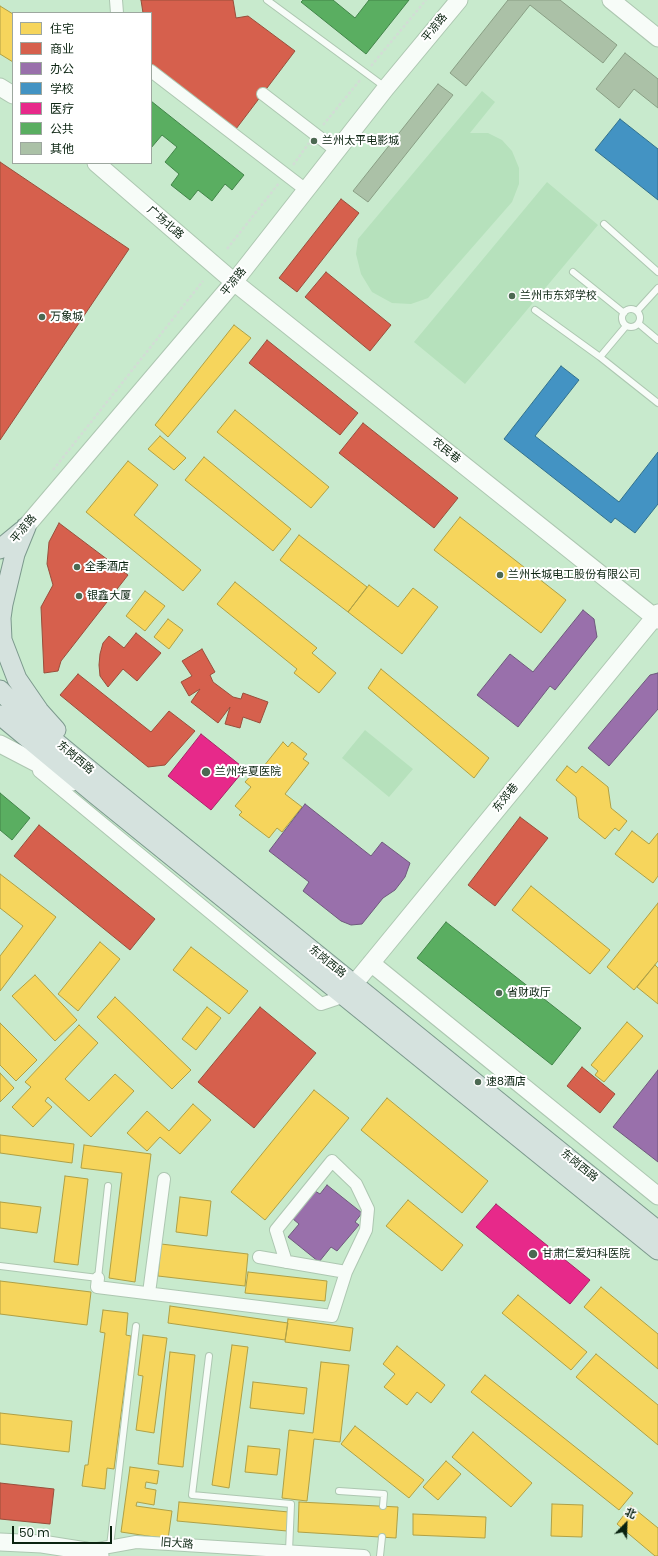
<!DOCTYPE html>
<html>
<head>
<meta charset="utf-8">
<style>
	body { margin:0 }
	#map { position:relative; width:658px; height:1556px; overflow:hidden; background:#c8eacd; font-family:Poppins,"Noto Sans SC",sans-serif }
	canvas { display:block }
	.legend { position:absolute; left:12px; top:12px; width:140px; height:152px; box-sizing:border-box; background:#fff; border:1px solid #9da79f; margin:0; padding:5px 7px; list-style:none; font-size:12px; color:#0a2310 }
	.legend li { display:flex; align-items:center; gap:8px; height:20px }
	.legend b { width:20px; border:1px solid #9da79f }
	.north { position:absolute; left:606px; top:1504px; width:40px; height:40px; -webkit-text-stroke:3px #fff; paint-order:stroke; rotate:23deg; font-size:11px; font-weight:700; line-height:16px; text-align:center; color:#0a2310 }
	.north::after { content:''; display:block; margin:auto; width:14px; height:18px; background:#0a2310; clip-path:polygon(50% 0,100% 100%,50% 72%,0 100%) }
	.scale { position:absolute; left:12px; top:1526px; width:100px; height:18px; box-sizing:border-box; border:2px solid #0a2310; border-top:0; padding-left:5px; font-size:12px; line-height:14px; white-space:nowrap; color:#0a2310; -webkit-text-stroke:3px #fff; paint-order:stroke }
</style>
</head>
<body>
<div id="map">
<canvas width="658" height="1556"></canvas>
<ul class="legend">
<li><b style="height:11px;background:#f6d55c"></b>住宅</li>
<li><b style="height:11px;background:#d6604d"></b>商业</li>
<li><b style="height:11px;background:#9970ab"></b>办公</li>
<li><b style="height:11px;background:#4393c3"></b>学校</li>
<li><b style="height:11px;background:#e7298a"></b>医疗</li>
<li><b style="height:11px;background:#5aae61"></b>公共</li>
<li><b style="height:11px;background:#abc1a7"></b>其他</li>
</ul>
<div class="north">北</div>
<div class="scale">50 m</div>
</div>
<script>
const ctx = document.querySelector('canvas').getContext('2d');
ctx.lineJoin = 'round';
function paint(path, color) {
  ctx.fillStyle = color;
  ctx.fill(path, 'evenodd');
}
function poly(rows) {
  const path = new Path2D();
  for (const r of rows) {
    if (r.length === 3) {
      path.moveTo(r[0] + r[2], r[1]);
      path.arc(r[0], r[1], r[2], 0, 2 * Math.PI);
      continue;
    }
    path.moveTo(r[0], r[1]);
    for (let i = 2; i < r.length; i += 2) path.lineTo(r[i], r[i + 1]);
  }
  return path;
}
function stroke(path, color, width, dash) {
  ctx.strokeStyle = color;
  ctx.lineWidth = width;
  ctx.lineCap = dash ? 'butt' : 'round';
  ctx.setLineDash(dash || []);
  ctx.stroke(path);
}
function label(font, color, halo, rows, align = 'center') {
  ctx.font = font + ' Poppins,"Noto Sans SC",sans-serif';
  ctx.lineWidth = 4;
  ctx.setLineDash([]);
  ctx.textBaseline = 'middle';
  ctx.strokeStyle = halo;
  ctx.fillStyle = color;
  for (const [text, x, y, turn = 0] of rows) {
    ctx.save();
    ctx.translate(x, y);
    ctx.rotate((+turn || 0) * Math.PI / 180);
    ctx.textAlign = isNaN(turn) ? turn : align;
    if (halo) ctx.strokeText(text, 0, 0);
    ctx.fillText(text, 0, 0);
    ctx.restore();
  }
}
paint(poly([
	[482,91,495,102,470,133,488,133,502,140,512,151,519,168,519,184,512,202,428,298,411,304,392,303,372,292,361,274,356,254,358,239],
	[547,182,598,225,465,384,414,342],
	[365,730,413,769,389,797,342,758]
]), '#b6e1bc');
const homes = poly([
	[0,6,13,14,13,62,0,54,0,6],
	[234,325,251,338,168,437,155,425,234,325],
	[235,410,329,487,311,508,217,432,235,410],
	[160,436,186,458,174,470,148,449,160,436],
	[204,457,291,529,273,551,185,480,204,457],
	[128,461,158,485,134,515,201,570,183,591,86,512,128,461],
	[460,517,566,600,541,633,434,550,460,517],
	[299,535,367,587,348,612,280,560,299,535],
	[235,582,317,648,312,653,336,673,319,693,294,673,297,669,217,604,235,582],
	[369,585,398,607,413,588,438,607,402,654,348,612,369,585],
	[145,591,165,606,145,631,126,616,145,591],
	[168,619,183,630,169,649,154,637,168,619],
	[381,669,489,758,474,778,368,688,381,669],
	[283,742,288,747,292,742,307,754,303,759,309,763,285,794,302,807,282,832,277,828,269,838,239,815,242,812,235,806,251,787,245,782,253,773,256,776,283,742],
	[567,766,576,773,582,766,608,787,611,808,627,821,619,831,615,828,605,839,579,818,576,797,556,780,567,766],
	[632,831,649,844,658,833,658,876,653,883,615,854,632,831],
	[0,874,56,917,0,991,0,956,23,926,0,908,0,874],
	[531,886,610,950,590,974,512,910,531,886],
	[658,903,658,961,634,990,607,967,658,903],
	[100,942,120,959,78,1011,58,994,100,942],
	[191,947,248,991,229,1014,173,970,191,947],
	[655,965,658,968,658,1004,637,987,655,965],
	[35,975,77,1020,55,1041,12,996,35,975],
	[115,997,191,1070,172,1089,97,1017,115,997],
	[207,1007,221,1018,196,1050,182,1039,207,1007],
	[627,1022,643,1036,604,1082,595,1075,598,1071,591,1065,627,1022],
	[0,1023,37,1060,16,1081,0,1065,0,1023],
	[79,1025,98,1043,65,1079,89,1101,115,1074,134,1091,91,1137,48,1097,45,1101,52,1107,33,1127,12,1107,31,1087,25,1082,79,1025],
	[0,1073,14,1088,0,1102,0,1073],
	[314,1090,349,1118,265,1220,231,1192,314,1090],
	[387,1098,488,1181,462,1213,361,1130,387,1098],
	[193,1104,211,1120,180,1154,160,1137,147,1151,127,1133,147,1111,169,1131,193,1104],
	[0,1135,74,1144,72,1163,0,1153,0,1135],
	[84,1145,151,1154,135,1282,109,1278,122,1173,81,1168,84,1145],
	[65,1176,88,1179,78,1265,54,1262,65,1176],
	[180,1197,211,1201,207,1236,176,1232,180,1197],
	[408,1200,463,1245,442,1271,386,1226,408,1200],
	[0,1202,41,1207,37,1233,0,1228,0,1202],
	[161,1244,248,1254,245,1286,158,1276,161,1244],
	[248,1272,327,1281,325,1301,245,1293,248,1272],
	[0,1281,91,1292,87,1325,0,1314,0,1281],
	[601,1287,658,1334,658,1369,584,1307,601,1287],
	[518,1295,587,1352,571,1370,502,1313,518,1295],
	[170,1306,288,1323,285,1340,168,1323,170,1306],
	[103,1310,128,1313,126,1335,131,1336,114,1469,107,1468,105,1489,82,1486,85,1465,88,1465,105,1333,100,1332,103,1310],
	[288,1319,353,1328,350,1351,285,1342,288,1319],
	[143,1335,167,1338,154,1433,136,1430,143,1376,138,1375,143,1335],
	[232,1345,248,1347,229,1488,212,1485,232,1345],
	[397,1346,445,1385,431,1403,417,1392,407,1405,384,1387,395,1374,383,1364,397,1346],
	[170,1352,195,1355,183,1467,158,1464,170,1352],
	[596,1354,658,1405,658,1445,576,1377,596,1354],
	[321,1362,349,1365,340,1442,314,1439,307,1501,282,1498,289,1430,313,1433,321,1362],
	[485,1375,633,1493,619,1510,471,1392,485,1375],
	[253,1382,307,1388,304,1414,250,1408,253,1382],
	[0,1413,72,1421,69,1452,0,1444,0,1413],
	[355,1426,424,1480,409,1498,341,1444,355,1426],
	[473,1432,532,1483,511,1507,452,1457,473,1432],
	[248,1446,280,1449,277,1475,245,1472,248,1446],
	[446,1461,461,1474,438,1500,423,1487,446,1461],
	[130,1467,159,1471,157,1484,146,1482,145,1488,156,1490,154,1505,137,1502,136,1506,172,1511,168,1539,121,1532,130,1467],
	[179,1502,289,1512,287,1531,177,1521,179,1502],
	[299,1502,398,1507,396,1538,298,1532,299,1502],
	[552,1504,583,1505,582,1537,551,1536,552,1504],
	[631,1506,658,1528,658,1556,655,1556,617,1524,631,1506],
	[413,1514,486,1517,485,1538,413,1535,413,1514]
]);
paint(homes, '#f6d55c');
stroke(homes, '#afa045', 1);
const shops = poly([
	[141,0,233,0,236,18,248,16,295,51,236,129,152,67,151,58,151,13,143,13,141,0],
	[0,162,129,249,0,440,0,162],
	[341,199,359,213,297,292,279,278,341,199],
	[326,272,391,325,370,351,305,297,326,272],
	[267,340,358,413,340,435,249,363,267,340],
	[363,423,458,498,434,528,339,453,363,423],
	[59,523,128,575,61,661,58,671,44,673,41,607,53,585,47,564,49,542,59,523],
	[136,633,161,653,137,681,123,669,108,687,100,676,99,665,100,654,103,643,109,636,124,648,136,633],
	[202,649,215,672,210,675,213,682,233,697,241,699,243,693,268,702,260,723,243,717,240,728,225,724,230,707,218,723,191,702,200,689,189,696,181,682,192,676,182,661,202,649],
	[78,674,151,732,169,711,195,731,165,765,148,767,60,695,78,674],
	[520,817,548,838,495,906,468,885,520,817],
	[39,825,155,919,130,950,14,856,39,825],
	[260,1007,316,1053,254,1128,198,1082,260,1007],
	[582,1067,615,1094,600,1113,567,1086,582,1067],
	[0,1483,54,1489,50,1524,0,1519,0,1483]
]);
paint(shops, '#d6604d');
stroke(shops, '#994e3b', 1);
const offices = poly([
	[583,610,594,619,597,637,555,690,550,686,518,727,477,695,510,654,533,672,583,610],
	[658,673,658,709,609,766,588,748,650,675,658,673],
	[305,804,371,856,382,842,410,863,405,877,395,890,383,898,362,924,351,925,341,921,303,891,309,882,269,851,305,804],
	[658,1070,658,1162,613,1127,658,1070],
	[327,1185,362,1213,355,1222,359,1225,337,1251,331,1247,319,1262,288,1237,299,1224,293,1219,315,1191,320,1194,327,1185]
]);
paint(offices, '#9970ab');
stroke(offices, '#6e597c', 1);
const schools = poly([
	[620,119,658,149,658,200,595,150,620,119],
	[561,366,579,380,535,436,619,502,658,452,658,504,635,533,615,518,611,523,504,439,561,366]
]);
paint(schools, '#4393c3');
stroke(schools, '#32718d', 1);
const health = poly([
	[201,734,245,769,211,810,168,776,201,734],
	[496,1204,590,1280,570,1304,476,1227,496,1204]
]);
paint(health, '#e7298a');
stroke(health, '#a52765', 1);
const public = poly([
	[303,0,333,0,355,18,369,0,409,0,366,54,301,2,303,0],
	[151,101,244,175,232,190,225,184,212,201,198,190,190,200,171,185,179,174,165,162,177,147,162,135,151,148,151,101],
	[0,793,30,818,12,840,0,830,0,793],
	[446,922,581,1028,552,1065,417,958,446,922]
]);
paint(public, '#5aae61');
stroke(public, '#428449', 1);
const building = poly([
	[508,0,560,0,617,45,603,63,530,5,466,86,450,73,508,0],
	[625,53,658,79,658,108,634,89,619,108,596,89,625,53],
	[438,84,453,95,368,202,353,191,438,84]
]);
paint(building, '#abc1a7');
stroke(building, '#899e84', 1);
const lane = poly([
	[267,0,385,87],
	[604,224,658,272],
	[573,272,624,313],
	[631,318,9],
	[535,310,600,357,658,403],
	[637,311,658,288],
	[639,324,658,340],
	[600,357,626,326],
	[0,1266,98,1278,108,1186],
	[209,1356,192,1495,291,1504,289,1551],
	[339,1491,384,1494,383,1506],
	[110,1546,136,1326],
	[380,1556,382,1537]
]);
const street = poly([
	[116,0,117,13],
	[151,71,306,190],
	[263,94,337,151],
	[39,771,321,1004,345,996],
	[286,1262,276,1230,332,1161,356,1184,368,1209,366,1230,346,1272],
	[98,1278,97,1287,332,1316,346,1272,259,1257],
	[149,1293,164,1179],
	[87,1551,136,1542,364,1556]
]);
const secondary = poly([
	[611,0,658,38],
	[0,87,13,95],
	[96,163,234,282,658,620],
	[17,537,234,282,386,88,459,0],
	[0,744,73,782],
	[371,963,658,1196],
	[354,984,658,613],
	[0,1542,42,1544,86,1551,100,1556]
]);
const primary = poly([
	[26,527,15,554,3,604,1,618,2,640,17,679,39,711,56,730],
	[0,549,22,531],
	[0,690,29,720,104,782,658,1231],
	[0,715,95,794,658,1250]
]);
stroke(lane, '#adc7b1', 8);
stroke(street, '#adc7b1', 14);
stroke(secondary, '#adc7b1', 19);
stroke(primary, '#7c998d', 21);
stroke(poly([
	[371,66,426,0],
	[323,125,361,79],
	[293,165,309,143],
	[227,249,279,183],
	[53,470,203,281]
]), '#d2ddd5', 2.5, [3, 2]);
stroke(lane, '#f7fcf8', 6);
stroke(street, '#f7fcf8', 12);
stroke(secondary, '#f7fcf8', 17);
stroke(primary, '#d5e2de', 19);
for (const [x, y, r, color] of [
	[314,141,4,"#4c6952"],
	[512,296,4,"#4c6952"],
	[42,317,4,"#4c6952"],
	[77,567,4,"#4c6952"],
	[500,575,4,"#4c6952"],
	[79,596,4,"#4c6952"],
	[206,772,5,"#4c6952"],
	[499,993,4,"#4c6952"],
	[478,1082,4,"#4c6952"],
	[533,1254,5,"#4c6952"]
]) {
  const dot = new Path2D();
  dot.arc(x, y, r, 0, 2 * Math.PI);
  ctx.fillStyle = color;
  ctx.fill(dot);
  stroke(dot, '#fff', 1.5);
}
label('11px', '#0a2310', '#fff', [
	["平凉路",435,28,-51],
	["广场北路",165,223,41],
	["平凉路",234,282,-51],
	["农民巷",446,451,39],
	["平凉路",24,529,-50],
	["东岗西路",75,758,40],
	["东郊巷",506,798,-51],
	["东岗西路",327,962,39],
	["东岗西路",579,1166,39],
	["旧大路",177,1544,4]
]);
label('11px', '#0a2310', '#fff', [
	["兰州太平电影城",322,141],
	["兰州市东郊学校",520,296],
	["万象城",50,317],
	["全季酒店",85,567],
	["兰州长城电工股份有限公司",508,575],
	["银鑫大厦",87,596],
	["兰州华夏医院",215,772],
	["省财政厅",507,993],
	["速8酒店",486,1082],
	["甘肃仁爱妇科医院",542,1254]
], 'left');
</script>
</body>
</html>
